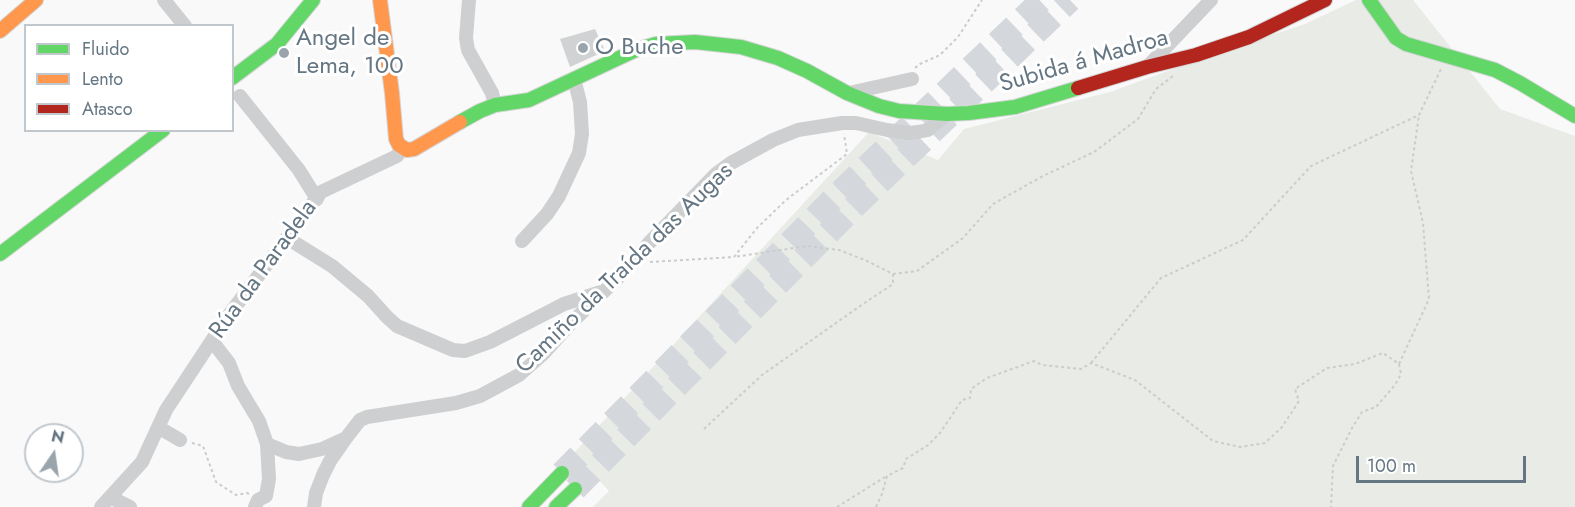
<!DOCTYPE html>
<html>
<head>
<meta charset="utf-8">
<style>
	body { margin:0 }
	#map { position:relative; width:1575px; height:507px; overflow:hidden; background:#f9f9f9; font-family:Jost,sans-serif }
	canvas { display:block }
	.legend { position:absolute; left:24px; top:24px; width:210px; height:108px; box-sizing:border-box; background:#fff; border:2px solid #c1c8cd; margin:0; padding:8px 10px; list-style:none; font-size:18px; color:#657683 }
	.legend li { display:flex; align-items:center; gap:12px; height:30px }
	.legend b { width:30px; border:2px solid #c1c8cd }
	.north { position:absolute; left:24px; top:423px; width:60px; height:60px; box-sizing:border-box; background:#fff; border:2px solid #c1c8cd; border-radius:50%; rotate:13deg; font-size:16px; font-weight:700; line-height:24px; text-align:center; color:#657683 }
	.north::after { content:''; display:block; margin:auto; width:21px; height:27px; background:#99a4ac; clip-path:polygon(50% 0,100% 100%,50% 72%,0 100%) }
	.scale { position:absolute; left:1356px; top:456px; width:170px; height:27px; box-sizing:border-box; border:3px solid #657683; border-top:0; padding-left:8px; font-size:18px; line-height:21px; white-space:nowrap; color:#657683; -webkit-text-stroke:4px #fff; paint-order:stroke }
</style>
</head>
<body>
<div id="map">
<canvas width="1575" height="507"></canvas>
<ul class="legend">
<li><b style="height:8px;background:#63d668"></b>Fluido</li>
<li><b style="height:8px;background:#ff974d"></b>Lento</li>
<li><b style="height:8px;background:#b3261e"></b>Atasco</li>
</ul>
<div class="north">N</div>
<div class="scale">100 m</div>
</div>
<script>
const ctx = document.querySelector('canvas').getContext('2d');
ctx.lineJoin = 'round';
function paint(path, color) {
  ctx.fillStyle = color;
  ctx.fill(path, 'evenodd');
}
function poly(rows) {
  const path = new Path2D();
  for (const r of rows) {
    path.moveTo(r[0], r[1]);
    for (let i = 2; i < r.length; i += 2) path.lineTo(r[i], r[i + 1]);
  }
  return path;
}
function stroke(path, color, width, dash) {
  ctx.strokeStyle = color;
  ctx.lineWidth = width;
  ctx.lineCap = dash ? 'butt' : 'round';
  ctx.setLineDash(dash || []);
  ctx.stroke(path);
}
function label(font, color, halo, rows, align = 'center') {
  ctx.font = font + ' Jost,sans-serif';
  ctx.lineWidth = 6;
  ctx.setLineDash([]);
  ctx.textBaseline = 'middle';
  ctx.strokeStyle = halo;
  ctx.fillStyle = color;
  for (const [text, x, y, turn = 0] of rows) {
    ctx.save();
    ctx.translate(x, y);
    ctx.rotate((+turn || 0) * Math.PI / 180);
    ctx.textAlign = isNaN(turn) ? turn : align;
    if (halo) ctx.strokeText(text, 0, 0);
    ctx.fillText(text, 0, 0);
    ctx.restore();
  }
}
paint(poly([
	[1356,0,1413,0,1500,109,1575,136,1575,507,593,507,609,491,574,453,869,132,938,160,964,129,1110,92,1209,56,1305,24]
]), '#e8ebe6');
paint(poly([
	[595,29,605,51,570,67,560,39]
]), '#d0d2d3');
stroke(poly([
	[562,473,837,195,1042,0],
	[575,489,859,202,1070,0]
]), '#d4d8dc', 24, [24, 12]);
const fast = poly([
	[1369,0,1396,38,1406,44,1495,70,1520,83,1575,116],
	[232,78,277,44,313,0],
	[460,122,480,111,495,105,529,100,636,50,656,44,695,42,741,47,778,58,807,71,847,93,879,106,899,111,947,114,969,113,1015,107,1078,88],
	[0,254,163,130],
	[529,507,562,473],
	[556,507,575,489]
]);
const slow = poly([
	[380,0,392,93,396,139,399,145,407,150,414,149,460,122],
	[0,31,36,0]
]);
const jam = poly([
	[1078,88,1147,67,1196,55,1249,37,1325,0]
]);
stroke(fast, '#d5d6d7', 16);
stroke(slow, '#d5d6d7', 16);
stroke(jam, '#d5d6d7', 16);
stroke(poly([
	[915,68,920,64,940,55,958,37,982,0],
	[650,262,734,257,757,228,786,200,847,154,844,134],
	[893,274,917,271,963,238,993,204,1041,177,1094,152,1138,119,1156,89,1173,76],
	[1091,363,1161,278,1243,240,1311,166,1419,115,1441,69],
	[1399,364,1429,299,1423,223,1411,171,1419,115],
	[704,429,762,375,863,304,893,284,893,274,865,260,839,250,807,246,734,257],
	[192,443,203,446,216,482,236,495,247,493,249,494],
	[837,507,885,477],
	[876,507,882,494,887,476,903,468,906,459,928,445,940,433,962,400,970,398,971,389,987,378,1034,361,1042,365,1081,369,1091,363,1135,380,1213,441,1240,447,1265,443,1282,427,1299,401,1295,389,1327,368,1355,364,1383,353,1399,364,1401,374,1395,385,1376,407,1362,412,1352,428,1333,466,1331,507]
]), '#cbcccd', 2, [3, 3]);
stroke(poly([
	[164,0,185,26],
	[469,0,466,38,468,50,492,93,495,105],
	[1148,66,1211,0],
	[849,93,912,79],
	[240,96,299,170,317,199],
	[287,238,332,266,368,296,387,317,397,326,453,350,465,351,490,342,564,304,601,292],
	[522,241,547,214,559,196,579,153,582,134,580,102,574,79],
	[212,341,229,363,238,386,259,421,267,444,269,479,266,496,258,500,255,507],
	[158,427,180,440],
	[267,444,286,452,299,454,322,449,346,438],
	[110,497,130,507],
	[101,507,142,462,166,410,226,319,321,192,397,156,402,148],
	[314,507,316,493,323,475,330,461,346,438,360,420,367,417,456,403,480,396,519,375,543,354,571,323,619,277,648,244,716,174,731,163,773,140,798,130,842,123,856,123,887,130,909,133,918,132,928,130,947,114]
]), '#cecfd0', 14);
stroke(fast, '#63d668', 14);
stroke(slow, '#ff974d', 14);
stroke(jam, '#b3261e', 14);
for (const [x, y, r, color] of [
	[583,48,6,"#99a4ac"],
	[284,53,6,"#99a4ac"]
]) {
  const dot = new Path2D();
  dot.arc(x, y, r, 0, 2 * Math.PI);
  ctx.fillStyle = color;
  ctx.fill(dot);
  stroke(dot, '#fff', 2);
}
label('24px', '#657683', '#fff', [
	["Angel de",296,39],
	["Lema, 100",296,67],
	["O Buche",595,48]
], 'left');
label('24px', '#657683', '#fff', [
	["Subida á Madroa",1084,62,-16],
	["Camiño da Traída das Augas",625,269,-44],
	["Rúa da Paradela",264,270,-54]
]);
</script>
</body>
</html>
